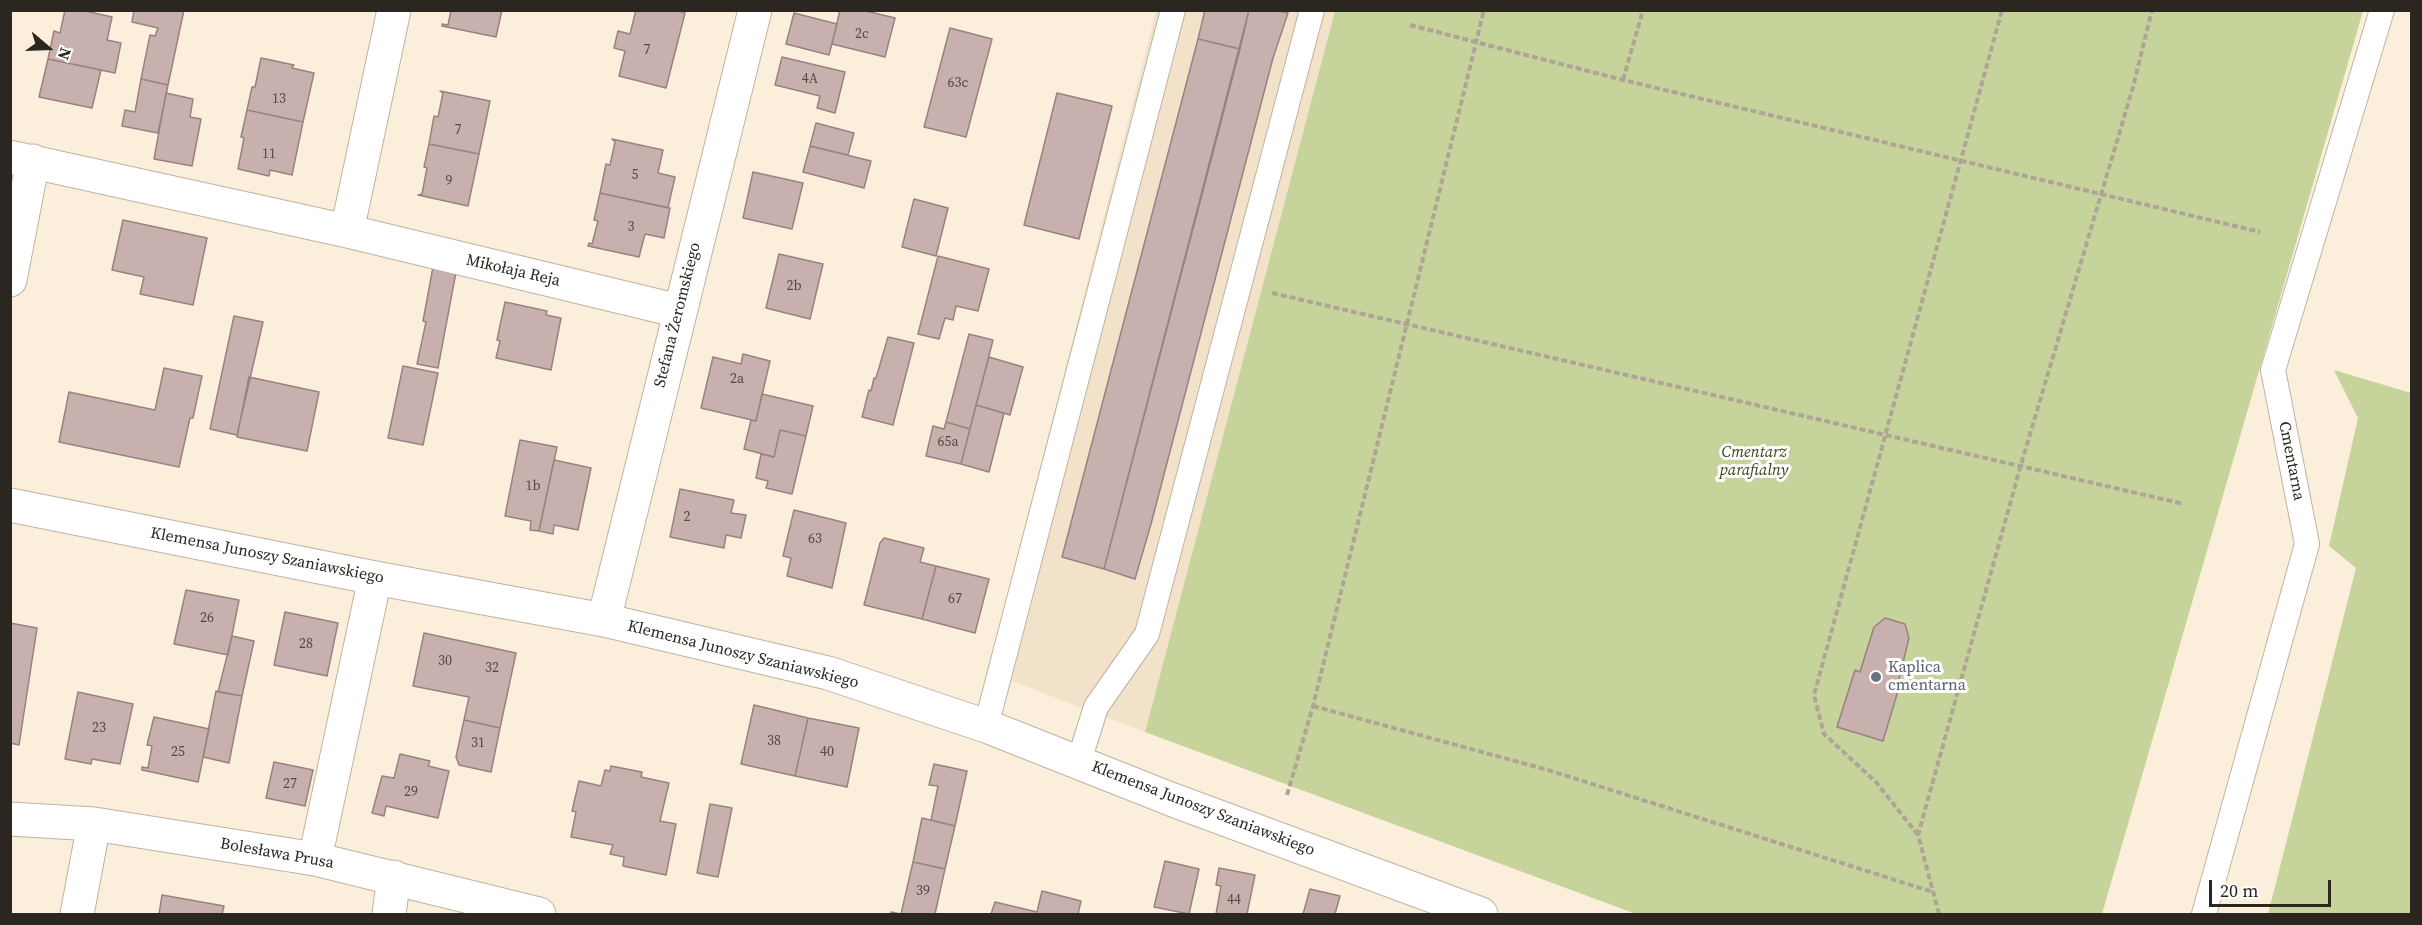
<!DOCTYPE html>
<html>
<head>
<meta charset="utf-8">
<style>
	body { margin:0 }
	#map { position:relative; width:2422px; height:925px; overflow:hidden; background:#fbefdc; font-family:"Source Serif 4",serif }
	canvas { display:block }
	.frame { position:absolute; inset:0; border:12px solid #2b2720; pointer-events:none }
	.north { position:absolute; left:18px; top:18px; width:60px; height:60px; -webkit-text-stroke:4px #fefefe; paint-order:stroke; rotate:109deg; font-size:16px; font-weight:700; line-height:24px; text-align:center; color:#2b2720 }
	.north::after { content:''; display:block; margin:auto; width:21px; height:27px; background:#2b2720; clip-path:polygon(50% 0,100% 100%,50% 72%,0 100%) }
	.scale { position:absolute; left:2209px; top:880px; width:122px; height:27px; box-sizing:border-box; border:3px solid #2b2720; border-top:0; padding-left:8px; font-size:18px; line-height:21px; white-space:nowrap; color:#2b2720; -webkit-text-stroke:4px #fefefe; paint-order:stroke }
</style>
</head>
<body>
<div id="map">
<canvas width="2422" height="925"></canvas>
<div class="frame"></div>
<div class="north">N</div>
<div class="scale">20 m</div>
</div>
<script>
const ctx = document.querySelector('canvas').getContext('2d');
ctx.lineJoin = 'round';
function paint(path, color) {
  ctx.fillStyle = color;
  ctx.fill(path, 'evenodd');
}
function poly(rows) {
  const path = new Path2D();
  for (const r of rows) {
    path.moveTo(r[0], r[1]);
    for (let i = 2; i < r.length; i += 2) path.lineTo(r[i], r[i + 1]);
  }
  return path;
}
function stroke(path, color, width, dash) {
  ctx.strokeStyle = color;
  ctx.lineWidth = width;
  ctx.lineCap = dash ? 'butt' : 'round';
  ctx.setLineDash(dash || []);
  ctx.stroke(path);
}
function label(font, color, halo, rows, align = 'center') {
  ctx.font = font + ' "Source Serif 4",serif';
  ctx.lineWidth = 6;
  ctx.setLineDash([]);
  ctx.textBaseline = 'middle';
  ctx.strokeStyle = halo;
  ctx.fillStyle = color;
  for (const [text, x, y, turn = 0] of rows) {
    ctx.save();
    ctx.translate(x, y);
    ctx.rotate((+turn || 0) * Math.PI / 180);
    ctx.textAlign = isNaN(turn) ? turn : align;
    if (halo) ctx.strokeText(text, 0, 0);
    ctx.fillText(text, 0, 0);
    ctx.restore();
  }
}
paint(poly([
	[1156,11,1335,11,1145,732,988,672]
]), '#f3e2ca');
paint(poly([
	[1335,11,2363,11,2102,914,1636,914,1145,732],
	[2334,370,2411,393,2411,914,2268,914,2356,568,2329,546,2358,418]
]), '#c6d39b');
const building = poly([
	[65,10,81,10,112,17,107,40,121,43,115,73,48,59,54,31,60,33,65,10],
	[134,10,184,10,168,85,141,79,150,35,155,36,158,28,132,22,134,10],
	[451,10,502,10,496,37,442,26,442,24,448,25,451,10],
	[636,10,677,10,685,13,666,88,619,76,625,51,614,48,618,31,630,34,636,10],
	[840,10,862,10,895,18,885,57,832,44,840,10],
	[1205,10,1249,10,1240,49,1198,39,1205,10],
	[1249,10,1277,10,1288,13,1273,58,1151,524,1135,579,1104,569,1249,10],
	[794,13,837,24,829,55,786,44,794,13],
	[950,28,992,39,966,137,924,127,950,28],
	[1198,39,1240,49,1104,569,1062,557,1198,39],
	[782,57,845,72,835,113,817,108,820,96,775,85,782,57],
	[261,58,294,65,292,68,314,73,303,122,247,110,252,87,255,87,261,58],
	[48,59,101,70,92,108,39,97,48,59],
	[141,79,168,85,158,133,122,126,125,110,135,112,141,79],
	[440,91,490,101,479,154,429,144,434,116,438,117,443,93,440,91],
	[166,93,193,99,190,117,201,119,192,166,154,159,166,93],
	[1057,93,1112,106,1079,239,1024,225,1057,93],
	[247,110,303,122,292,175,270,170,269,176,238,169,244,138,241,137,247,110],
	[816,123,854,133,848,155,810,146,816,123],
	[612,139,663,150,658,173,675,177,668,208,600,193,606,164,610,165,615,142,612,139],
	[429,144,479,154,468,206,418,195,422,194,427,168,424,167,429,144],
	[810,146,871,161,864,188,803,172,810,146],
	[753,172,803,183,792,229,743,218,753,172],
	[600,193,670,208,664,238,645,234,639,257,588,246,589,243,592,244,598,221,594,220,600,193],
	[914,199,948,208,936,256,902,247,914,199],
	[123,220,207,238,193,305,140,294,144,277,112,270,123,220],
	[779,254,823,264,810,319,766,308,779,254],
	[938,256,989,269,978,311,956,306,953,320,945,318,939,339,918,334,938,256],
	[433,267,456,272,438,368,417,364,426,322,423,321,433,267],
	[505,302,547,311,546,315,561,318,551,370,496,358,500,341,497,340,505,302],
	[234,316,263,322,237,435,210,429,234,316],
	[969,334,993,340,970,429,946,422,969,334],
	[888,337,914,343,893,425,862,417,869,390,871,391,874,378,876,378,888,337],
	[743,354,770,361,756,421,701,408,713,357,741,364,743,354],
	[989,357,1023,367,1010,415,976,405,989,357],
	[403,366,438,373,423,445,388,438,403,366],
	[164,368,202,376,193,418,190,418,179,467,59,442,69,392,155,410,164,368],
	[249,377,319,392,307,451,237,437,249,377],
	[762,394,813,406,806,436,780,430,774,457,744,449,751,420,756,421,762,394],
	[976,405,1004,413,989,472,961,464,976,405],
	[946,422,970,429,961,464,926,456,933,426,944,429,946,422],
	[780,430,806,436,792,494,766,488,768,481,756,478,761,454,774,457,780,430],
	[520,440,557,447,539,531,530,530,531,521,505,516,520,440],
	[554,460,591,468,578,530,554,525,553,534,539,531,554,460],
	[680,489,734,500,731,513,746,515,741,538,726,535,724,548,670,537,680,489],
	[794,510,846,523,832,588,787,576,791,558,783,556,794,510],
	[884,538,924,548,920,562,936,566,922,619,864,605,880,543,884,538],
	[936,566,989,579,975,633,922,619,936,566],
	[186,590,239,600,228,655,174,644,186,590],
	[285,612,338,623,327,676,274,665,285,612],
	[1885,618,1905,624,1909,638,1898,683,1900,684,1883,741,1837,727,1855,670,1860,672,1874,627,1885,618],
	[10,623,37,628,19,745,10,743,10,623],
	[424,633,516,653,500,728,464,720,469,697,413,686,424,633],
	[232,636,254,641,242,696,218,692,232,636],
	[216,691,242,696,229,763,203,757,216,691],
	[78,692,133,704,120,764,92,759,91,764,65,759,78,692],
	[754,705,808,718,795,776,741,764,754,705],
	[154,717,209,729,198,782,142,770,142,767,148,768,152,746,147,745,154,717],
	[808,718,859,728,847,787,795,776,808,718],
	[464,720,500,728,491,772,459,765,456,757,464,720],
	[400,754,430,761,428,766,449,771,438,818,386,806,384,816,372,813,382,776,394,778,400,754],
	[274,762,313,770,305,806,266,798,274,762],
	[934,764,967,771,955,826,931,820,938,786,929,785,934,764],
	[611,766,642,772,641,777,669,783,660,821,676,824,666,875,623,866,624,857,610,854,613,845,571,837,576,812,572,811,579,781,601,786,605,770,610,771,611,766],
	[710,804,732,808,718,877,697,873,710,804],
	[922,818,955,826,945,869,913,862,922,818],
	[1165,861,1199,869,1189,914,1154,907,1165,861],
	[913,862,945,869,935,914,891,914,891,912,901,914,913,862],
	[1219,868,1255,875,1247,914,1216,914,1221,886,1216,885,1219,868],
	[1310,889,1340,896,1335,914,1303,914,1310,889],
	[1042,891,1081,901,1078,914,991,914,995,902,1037,912,1042,891],
	[162,895,224,906,222,914,159,914,162,895]
]);
paint(building, '#c8b0af');
stroke(building, '#988280', 1.5);
const lane = poly([
	[986,726,1173,10],
	[1079,761,1096,707,1147,634,1312,10],
	[2204,914,2307,544,2273,370,2382,10]
]);
const street = poly([
	[10,157,347,231,679,311],
	[347,231,394,10],
	[10,280,33,161],
	[604,620,755,10],
	[10,819,94,824,315,859,539,914],
	[315,859,375,578],
	[77,914,94,824],
	[389,914,394,877]
]);
const secondary = poly([
	[10,505,375,578,604,620,828,673,986,726,1173,800,1481,914]
]);
stroke(lane, '#bfb2a1', 26);
stroke(street, '#bfb2a1', 35);
stroke(secondary, '#bfb2a1', 35);
stroke(poly([
	[1410,25,1623,80,2260,232],
	[1623,80,1643,10],
	[1272,293,2184,504],
	[1313,706,1548,770,1933,892],
	[1287,795,1313,706,1484,10],
	[1918,835,1876,782,1824,734,1814,695,2002,10],
	[1939,914,1918,835,2020,468,2133,87,2152,10]
]), '#aea597', 4, [6, 3]);
stroke(lane, '#fff', 24);
stroke(street, '#fff', 33);
stroke(secondary, '#fff', 33);
for (const [x, y, r, color] of [
	[1876,677,6,"#6b7280"]
]) {
  const dot = new Path2D();
  dot.arc(x, y, r, 0, 2 * Math.PI);
  ctx.fillStyle = color;
  ctx.fill(dot);
  stroke(dot, '#fefefe', 2);
}
label('14px', '#524944', null, [
	["2c",862,34],
	["7",647,50],
	["4A",810,79],
	["63c",958,83],
	["13",279,99],
	["7",458,130],
	["11",269,154],
	["5",635,175],
	["9",449,181],
	["3",631,227],
	["2b",794,286],
	["2a",737,379],
	["65a",948,442],
	["1b",533,486],
	["2",687,517],
	["63",815,539],
	["67",955,599],
	["26",207,618],
	["28",306,644],
	["30",445,661],
	["32",492,668],
	["23",99,728],
	["38",774,741],
	["31",478,743],
	["25",178,752],
	["40",827,752],
	["27",290,784],
	["29",411,792],
	["39",923,891],
	["44",1234,900]
]);
label('16px', '#2b2720', '#fefefe', [
	["Mikołaja Reja",513,271,13],
	["Stefana Żeromskiego",678,315,-76],
	["Cmentarna",2291,461,79],
	["Klemensa Junoszy Szaniawskiego",267,556,11],
	["Klemensa Junoszy Szaniawskiego",743,655,14],
	["Klemensa Junoszy Szaniawskiego",1203,809,21],
	["Bolesława Prusa",277,854,10]
]);
label('italic 16px', '#3a4214', '#fefefe', [
	["Cmentarz",1754,453],
	["parafialny",1754,471]
]);
label('16px', '#5b616d', '#fefefe', [
	["Kaplica",1888,668],
	["cmentarna",1888,686]
], 'left');
</script>
</body>
</html>
